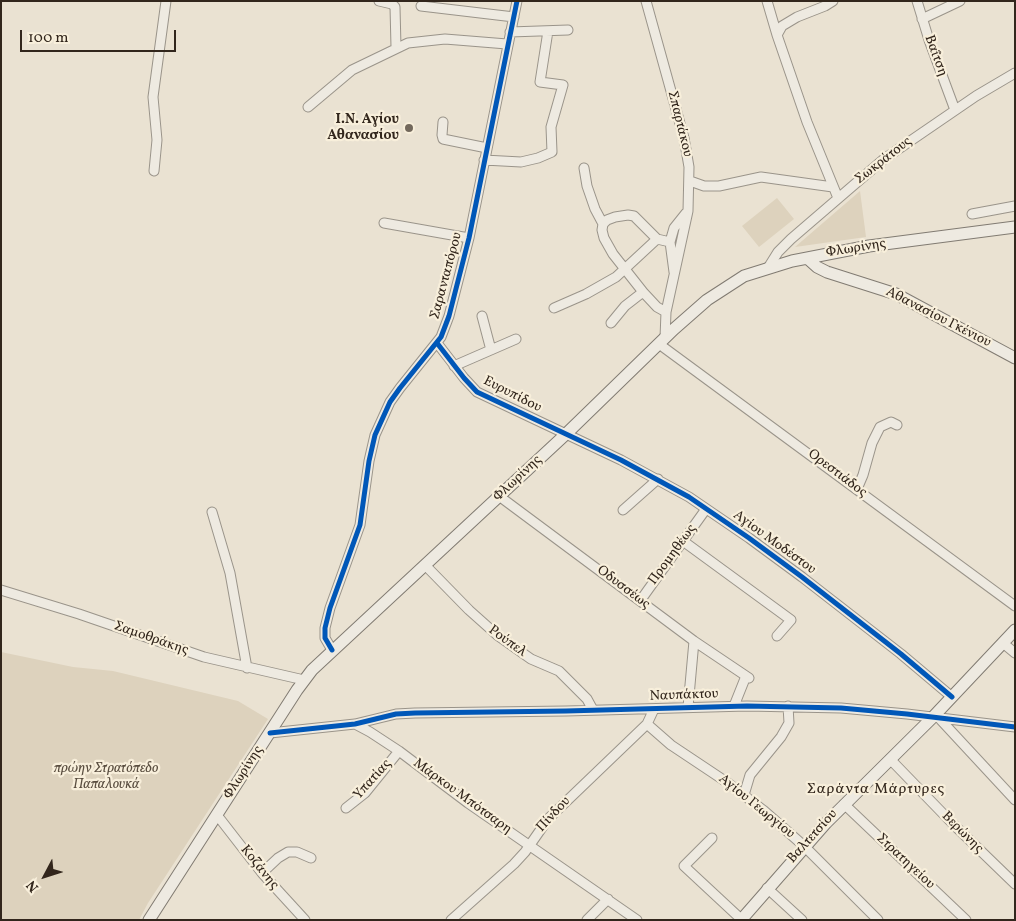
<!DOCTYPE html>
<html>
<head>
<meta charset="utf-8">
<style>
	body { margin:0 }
	#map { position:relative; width:1016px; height:921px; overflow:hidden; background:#eae2d2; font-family:Vollkorn,serif }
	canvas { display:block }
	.frame { position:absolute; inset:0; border:2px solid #32261c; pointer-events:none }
	.north { position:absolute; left:20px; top:851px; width:50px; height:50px; -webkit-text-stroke:4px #f8efdb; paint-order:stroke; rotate:230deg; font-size:14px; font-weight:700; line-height:20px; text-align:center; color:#32261c }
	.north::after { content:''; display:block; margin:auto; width:18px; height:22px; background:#32261c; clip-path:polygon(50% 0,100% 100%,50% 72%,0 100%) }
	.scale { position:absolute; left:20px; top:30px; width:156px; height:22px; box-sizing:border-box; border:2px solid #32261c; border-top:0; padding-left:6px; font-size:15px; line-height:18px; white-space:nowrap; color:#32261c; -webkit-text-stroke:4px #f8efdb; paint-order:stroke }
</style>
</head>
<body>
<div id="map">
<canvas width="1016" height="921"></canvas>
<div class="frame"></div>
<div class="north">N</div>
<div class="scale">100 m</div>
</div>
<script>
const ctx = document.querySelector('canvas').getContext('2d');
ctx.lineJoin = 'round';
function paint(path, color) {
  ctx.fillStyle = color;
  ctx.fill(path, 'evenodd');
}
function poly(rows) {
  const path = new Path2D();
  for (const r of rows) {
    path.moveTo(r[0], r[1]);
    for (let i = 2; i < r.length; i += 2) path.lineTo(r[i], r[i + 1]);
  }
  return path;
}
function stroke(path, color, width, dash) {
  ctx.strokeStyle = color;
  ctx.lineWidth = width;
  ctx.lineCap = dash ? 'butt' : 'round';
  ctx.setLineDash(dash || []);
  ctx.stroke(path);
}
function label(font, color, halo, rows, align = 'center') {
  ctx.font = font + ' Vollkorn,serif';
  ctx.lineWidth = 4.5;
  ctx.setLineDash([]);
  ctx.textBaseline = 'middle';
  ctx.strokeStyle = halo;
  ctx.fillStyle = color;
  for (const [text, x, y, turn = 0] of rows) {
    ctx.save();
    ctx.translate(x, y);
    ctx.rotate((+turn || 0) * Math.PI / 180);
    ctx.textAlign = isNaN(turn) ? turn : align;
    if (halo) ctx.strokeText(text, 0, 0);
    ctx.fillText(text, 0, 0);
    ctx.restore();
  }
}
paint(poly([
	[860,191,866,237,795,247],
	[777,198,794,219,759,247,742,226],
	[1,652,73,667,113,671,238,701,268,719,148,903,139,920,1,920]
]), '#ddd2bd');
const street = poly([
	[379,1,392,4,395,7,396,47],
	[646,1,684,138,689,167,688,211,666,312,665,338],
	[767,1,777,35],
	[833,1,825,6,797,17,782,26,777,35,807,122,838,198],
	[917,1,929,40,955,110],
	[421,6,514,17],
	[922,19,960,1],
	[510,32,568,30],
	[308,107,352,70,408,43,445,39,507,44],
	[443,122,442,135,443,139,487,148],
	[484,160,521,162,538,158,552,152,551,127,563,85,540,82,548,31],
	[584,168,587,186,595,209,603,224],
	[154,171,157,140,153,97,166,1],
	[690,181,704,186,719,186,761,177,833,187],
	[972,214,1015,206],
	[384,223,469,238],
	[768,268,778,252,791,239,884,159,976,96,1015,73],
	[674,272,670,242,674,228,686,213],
	[554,308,586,294,616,277,657,239],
	[666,312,657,307,643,292,613,254,604,238,602,230,603,224,607,220,615,217,628,215,634,216,657,239,670,242],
	[482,316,491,350],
	[611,323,625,306,643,292],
	[437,343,464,378,477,392,621,460,689,497,749,538,802,577,901,654,952,697],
	[659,344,1015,606],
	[454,366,516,339],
	[857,489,863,475,872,443,880,427,891,422,897,425],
	[499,496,694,641,749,678],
	[623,510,658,479],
	[212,512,230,573,247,668],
	[683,541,791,620,777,636],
	[425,565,469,610,497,635,531,659,559,671,587,699,593,710],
	[1,590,79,614,204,657,304,680],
	[640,601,706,509],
	[1003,643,1015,653],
	[332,650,325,638,325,628,330,608,360,525,369,461,375,435,390,402,400,388,441,337,449,316,469,238,517,1],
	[734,706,746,676],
	[688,707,694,641],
	[938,717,1015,800],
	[355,724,370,732,399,751,468,803,637,920],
	[647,724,671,745,728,783,763,810,804,846,878,920],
	[270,733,355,724,396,714,415,713,566,711,747,706,841,708,907,714,1015,727],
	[890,759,954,825,1015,884],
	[744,795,750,775,781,737,789,723,788,706],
	[844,804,966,920],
	[346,808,365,793,399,751],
	[217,815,262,873,305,920],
	[712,838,684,866,741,919],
	[262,873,278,858,288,852,297,852,311,858],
	[767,888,802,920],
	[451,920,514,864,525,852,548,819,647,724,654,709],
	[587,920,608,899]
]);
const secondary = poly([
	[807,258,817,267,827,272,896,294,1015,358],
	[149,920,297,690,312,670,566,434,674,329,707,300,744,276,792,261,869,246,1015,227],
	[741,920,826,823,933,717,1015,630]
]);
stroke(street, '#9a948a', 11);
stroke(secondary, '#817b72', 13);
stroke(street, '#eeeae1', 9);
stroke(secondary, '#eeeae1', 11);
stroke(poly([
	[437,343,464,378,477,392,621,460,689,497,749,538,802,577,901,654,952,697],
	[332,650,325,638,325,628,330,608,360,525,369,461,375,435,390,402,400,388,441,337,449,316,469,238,517,1],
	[270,733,355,724,396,714,415,713,566,711,747,706,841,708,907,714,1015,727]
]), '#0057b8', 5);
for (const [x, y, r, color] of [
	[409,128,5,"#72685c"]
]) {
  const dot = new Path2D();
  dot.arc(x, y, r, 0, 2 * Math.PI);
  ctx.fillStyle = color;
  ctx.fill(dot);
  stroke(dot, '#f8efdb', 2);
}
label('14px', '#32261c', '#f8efdb', [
	["Βαΐτση",935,56,70],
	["Σπαρτάκου",679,124,76],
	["Σωκράτους",884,161,-38],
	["Φλωρίνης",856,249,-9],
	["Σαρανταπόρου",447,276,-75],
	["Αθανασίου Γκένιου",938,318,27],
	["Ευρυπίδου",512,395,27],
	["Ορεστιάδος",837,474,37],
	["Φλωρίνης",518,479,-43],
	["Αγίου Μοδέστου",774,543,36],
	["Προμηθέως",673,555,-54],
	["Οδυσσέως",623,588,37],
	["Σαμοθράκης",151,639,19],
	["Ρούπελ",507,642,36],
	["Ναυπάκτου",684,696,-2],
	["Φλωρίνης",244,773,-57],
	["Υπατίας",373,780,-48],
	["Μάρκου Μπότσαρη",462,797,36],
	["Αγίου Γεωργίου",756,807,39],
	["Πίνδου",554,815,-47],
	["Βερώνης",962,833,45],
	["Βαλτετσίου",813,837,-48],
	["Στρατηγείου",905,862,43],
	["Κοζάνης",259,868,51]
]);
label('bold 14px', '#32261c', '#f8efdb', [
	["Ι.Ν. Αγίου",399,120],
	["Αθανασίου",399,136]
], 'right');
label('italic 14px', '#5a4e40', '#f8efdb', [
	["πρώην Στρατόπεδο",106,769],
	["Παπαλουκά",106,785]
]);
ctx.letterSpacing = '1px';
label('15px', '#32261c', '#f8efdb', [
	["Σαράντα Μάρτυρες",876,790]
]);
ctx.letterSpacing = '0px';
</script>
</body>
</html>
